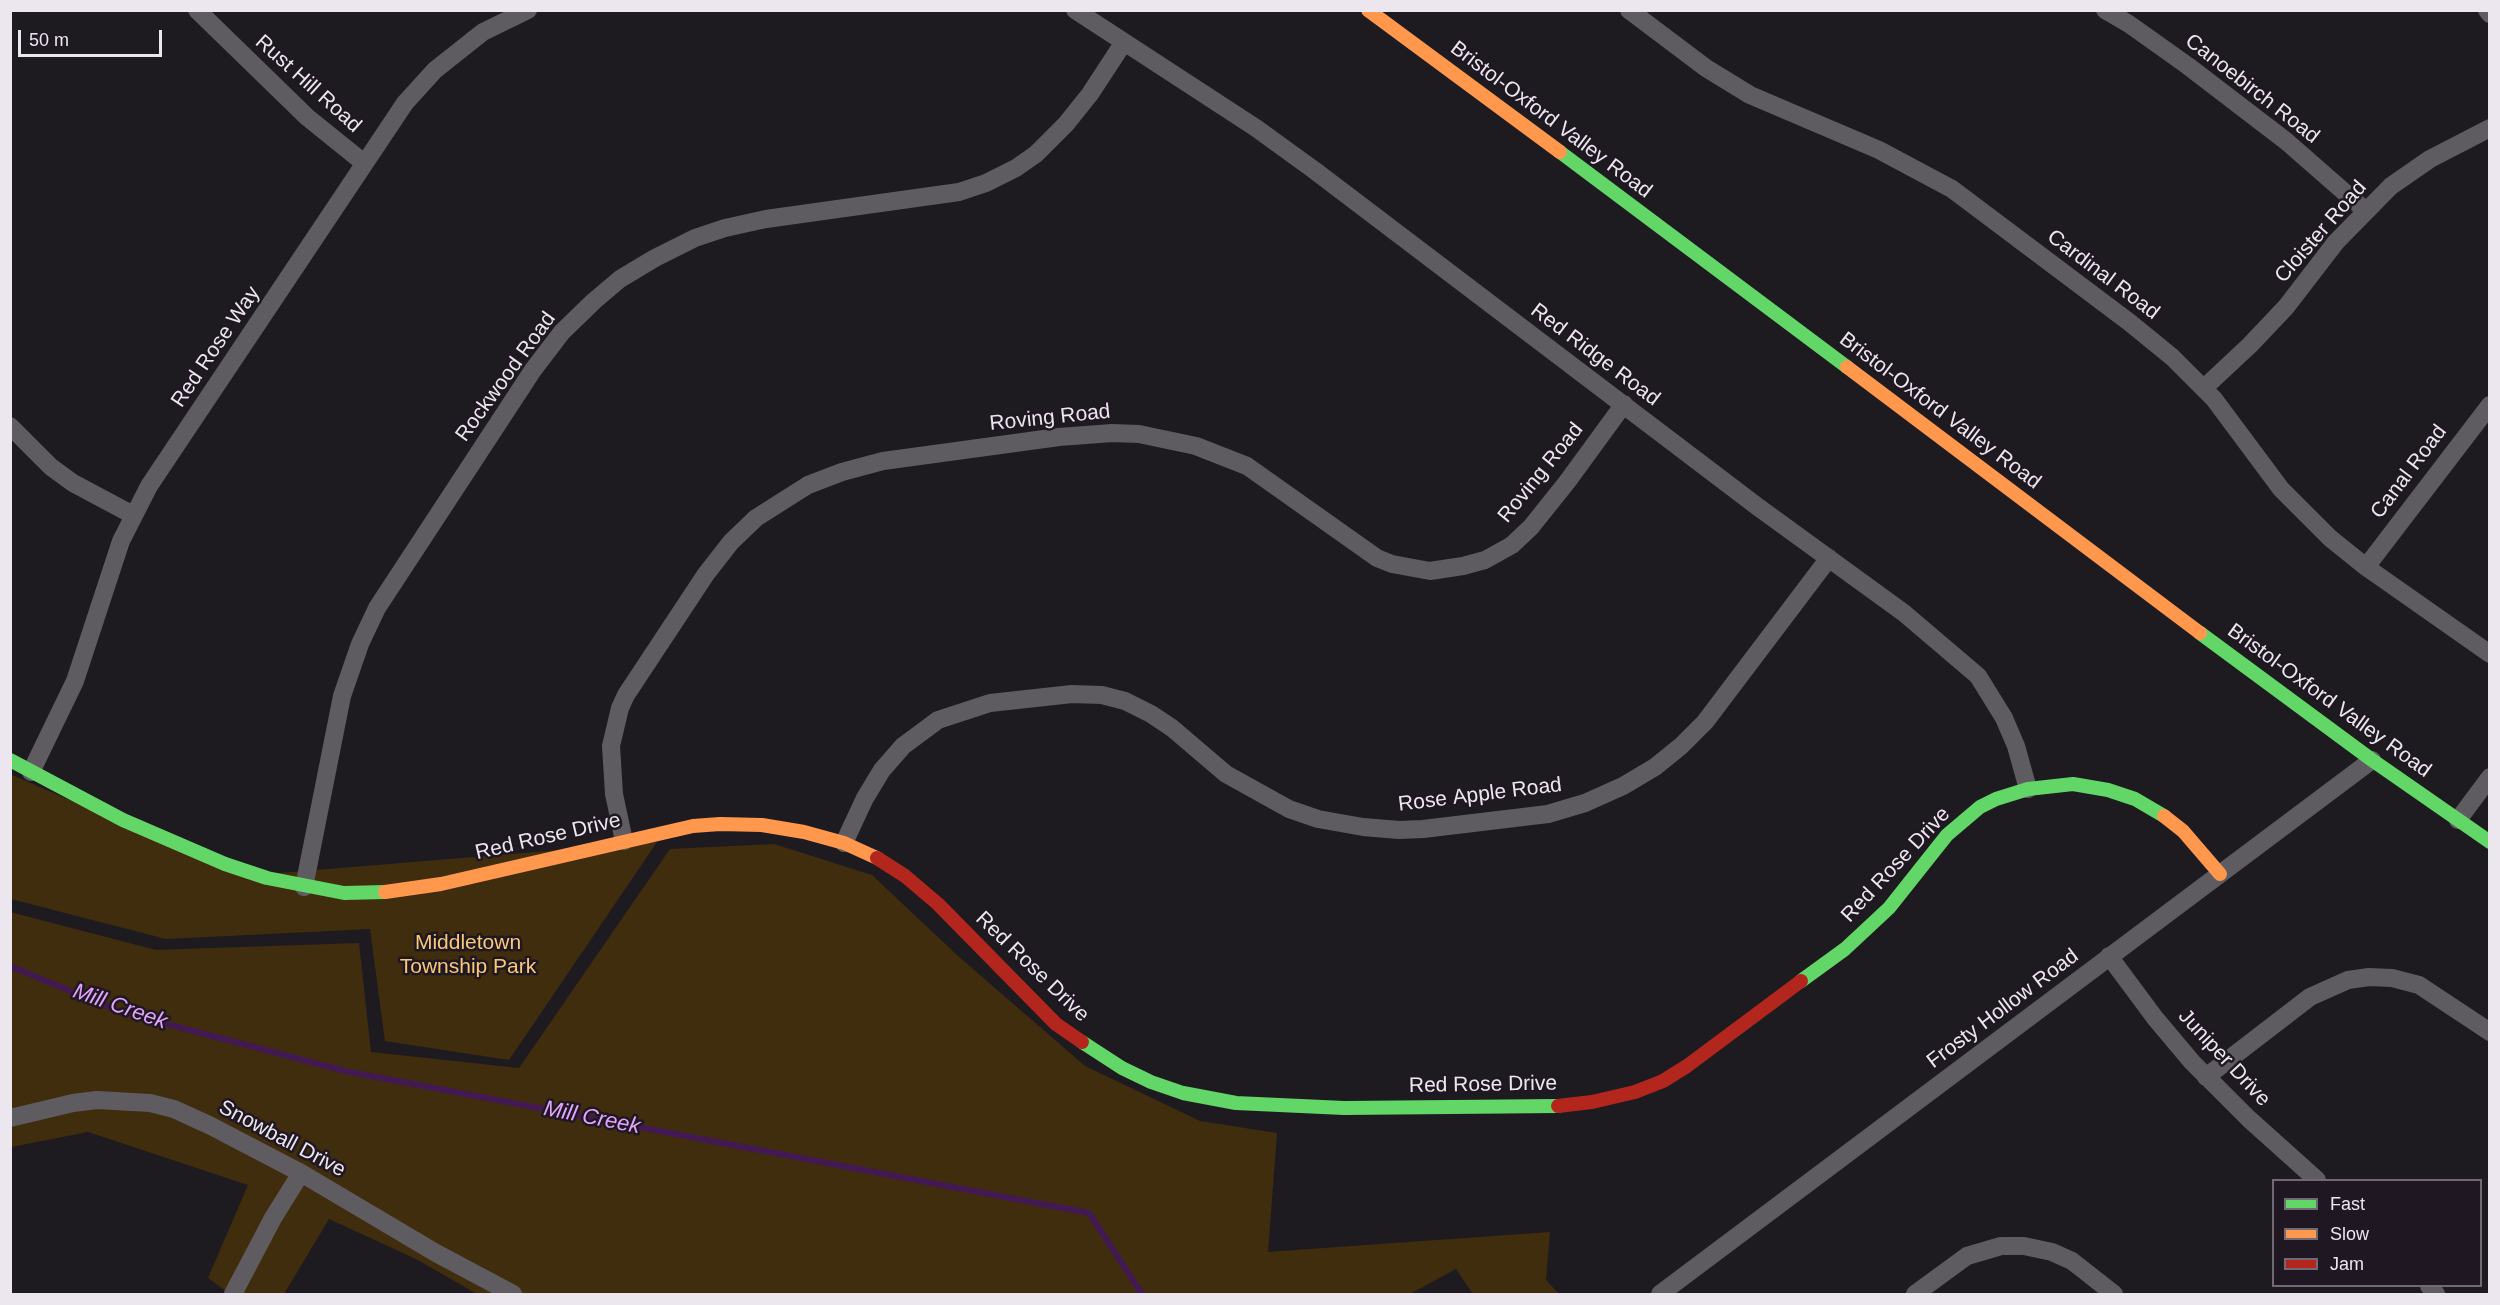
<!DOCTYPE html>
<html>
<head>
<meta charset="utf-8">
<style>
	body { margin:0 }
	#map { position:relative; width:2500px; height:1305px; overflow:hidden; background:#1e1b20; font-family:Arial,sans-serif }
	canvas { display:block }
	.frame { position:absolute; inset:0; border:12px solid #ece6ee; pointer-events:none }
	.legend { position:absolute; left:2272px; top:1179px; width:210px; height:108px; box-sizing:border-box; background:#1f1823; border:2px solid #716a74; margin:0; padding:8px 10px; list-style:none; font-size:18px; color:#ece6ee }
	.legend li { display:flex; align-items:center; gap:12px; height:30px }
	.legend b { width:30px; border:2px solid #716a74 }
	.scale { position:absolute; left:18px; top:30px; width:144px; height:27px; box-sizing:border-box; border:3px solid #ece6ee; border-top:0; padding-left:8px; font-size:18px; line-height:21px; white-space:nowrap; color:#ece6ee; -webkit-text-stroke:4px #1f1823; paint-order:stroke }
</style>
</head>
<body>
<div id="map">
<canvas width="2500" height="1305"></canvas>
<div class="frame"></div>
<ul class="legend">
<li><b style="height:8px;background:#63d668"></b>Fast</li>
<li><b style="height:8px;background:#ff974d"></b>Slow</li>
<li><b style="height:8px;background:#b3261e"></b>Jam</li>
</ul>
<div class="scale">50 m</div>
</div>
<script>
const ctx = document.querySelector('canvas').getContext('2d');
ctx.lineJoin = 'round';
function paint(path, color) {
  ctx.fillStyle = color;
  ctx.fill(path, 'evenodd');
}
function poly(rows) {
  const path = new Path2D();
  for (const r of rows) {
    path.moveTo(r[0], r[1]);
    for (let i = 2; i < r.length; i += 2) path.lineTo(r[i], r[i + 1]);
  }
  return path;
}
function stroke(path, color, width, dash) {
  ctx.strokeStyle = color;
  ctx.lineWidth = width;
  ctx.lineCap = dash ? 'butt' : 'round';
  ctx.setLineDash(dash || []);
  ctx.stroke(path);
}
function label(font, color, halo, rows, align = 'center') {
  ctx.font = font + ' Arial,sans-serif';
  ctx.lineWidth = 5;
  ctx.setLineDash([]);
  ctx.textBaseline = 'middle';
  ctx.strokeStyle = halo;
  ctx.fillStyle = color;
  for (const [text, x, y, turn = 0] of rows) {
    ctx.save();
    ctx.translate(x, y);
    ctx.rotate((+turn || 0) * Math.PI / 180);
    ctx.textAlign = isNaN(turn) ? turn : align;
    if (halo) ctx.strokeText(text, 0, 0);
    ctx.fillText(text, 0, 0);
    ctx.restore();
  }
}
paint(poly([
	[10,774,243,876,657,842,509,1060,385,1041,370,929,166,939,11,899],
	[774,844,872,875,958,956,1085,1066,1200,1121,1277,1133,1268,1252,1550,1232,1546,1280,1559,1294,1473,1294,1456,1269,1410,1294,477,1294,416,1259,329,1219,284,1294,230,1294,208,1278,248,1185,88,1132,11,1147,10,912,156,950,359,943,371,1052,519,1068,670,849]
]), '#402d0e');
stroke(poly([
	[10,966,121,1012,345,1071,1089,1213,1142,1294]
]), '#421952', 6);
stroke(poly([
	[197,10,307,117,364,163],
	[1075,10,1256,128,1314,170,1758,507,1904,613,1978,676,2004,718,2016,746,2028,789],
	[1629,10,1706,68,1750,95,1879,150,1952,189,2129,322,2172,357,2214,399,2281,489,2330,538,2366,567,2490,654],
	[2105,10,2129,24,2188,66,2286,141,2366,211],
	[2487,10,2490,14],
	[2204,388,2250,345,2286,307,2336,242,2391,186,2430,159,2490,128],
	[10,426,51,467,73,483,133,515],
	[2366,567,2490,405],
	[31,772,75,681,121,541,149,486,405,103,435,70,483,32,528,10],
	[2458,820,2490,777],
	[624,841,614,794,611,746,620,708,626,695,706,574,731,542,756,518,808,485,842,472,883,461,1059,437,1112,433,1139,434,1196,446,1247,466,1377,558,1392,564,1430,571,1463,566,1485,560,1512,545,1531,527,1567,482,1624,404],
	[844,843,865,798,882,770,903,746,938,720,990,703,1072,694,1102,695,1125,701,1151,714,1172,728,1226,774,1289,809,1318,819,1363,827,1399,830,1423,829,1548,814,1585,803,1623,786,1655,767,1681,746,1705,722,1829,558],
	[304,887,342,696,360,644,377,608,533,370,562,332,594,301,620,279,655,258,695,238,725,228,766,219,959,192,986,183,1016,168,1036,154,1066,124,1090,94,1124,42],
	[2109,956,2155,1018,2192,1062,2249,1119,2317,1180],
	[2206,1077,2310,997,2348,980,2369,977,2392,978,2419,985,2490,1032],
	[10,1118,73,1103,97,1100,150,1103,174,1109,211,1126,301,1173,436,1253,513,1294],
	[2429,1286,2436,1294],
	[233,1294,273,1218,301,1173],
	[1660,1294,2372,760],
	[1915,1294,1967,1256,2001,1246,2024,1246,2052,1252,2072,1261,2114,1294]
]), '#5f5c61', 18);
stroke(poly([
	[1560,152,1847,367],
	[2200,633,2372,760,2490,842],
	[10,760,123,820,225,864,267,878,344,893,385,892],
	[1801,981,1845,949,1889,908,1947,835,1980,807,1996,799,2028,789,2073,784,2108,790,2135,799,2164,816],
	[1082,1042,1122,1068,1151,1082,1183,1093,1236,1103,1344,1108,1558,1106]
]), '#63d668', 14);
stroke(poly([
	[1368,10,1560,152],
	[1847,367,2200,633],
	[2164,816,2183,831,2220,874],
	[385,892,441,884,693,826,720,824,762,825,804,832,844,843,877,858]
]), '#ff974d', 14);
stroke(poly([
	[877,858,905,876,938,904,1056,1024,1082,1042],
	[1558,1106,1592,1102,1635,1092,1663,1081,1687,1066,1801,981]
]), '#b3261e', 14);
label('21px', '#ece6ee', '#1f1823', [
	["Rust Hill Road",308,84,42],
	["Canoebirch Road",2252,89,38],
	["Bristol-Oxford Valley Road",1551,120,37],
	["Cloister Road",2321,232,-49],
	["Cardinal Road",2103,275,37],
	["Red Rose Way",216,347,-56],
	["Red Ridge Road",1595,355,37],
	["Rockwood Road",506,377,-54],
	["Bristol-Oxford Valley Road",1940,411,37],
	["Roving Road",1050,418,-6],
	["Canal Road",2409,472,-53],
	["Roving Road",1541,473,-51],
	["Bristol-Oxford Valley Road",2329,701,36],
	["Rose Apple Road",1480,795,-7],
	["Red Rose Drive",548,837,-13],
	["Red Rose Drive",1896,865,-47],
	["Red Rose Drive",1032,967,44],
	["Frosty Hollow Road",2003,1009,-37],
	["Juniper Drive",2224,1058,47],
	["Red Rose Drive",1483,1085,-1],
	["Snowball Drive",282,1139,28]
]);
label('21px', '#f9c877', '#1f1823', [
	["Middletown",468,943],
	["Township Park",468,967]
]);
label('italic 22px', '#e4a3ff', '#1f1823', [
	["Mill Creek",120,1007,19],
	["Mill Creek",592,1118,11]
]);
</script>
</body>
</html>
